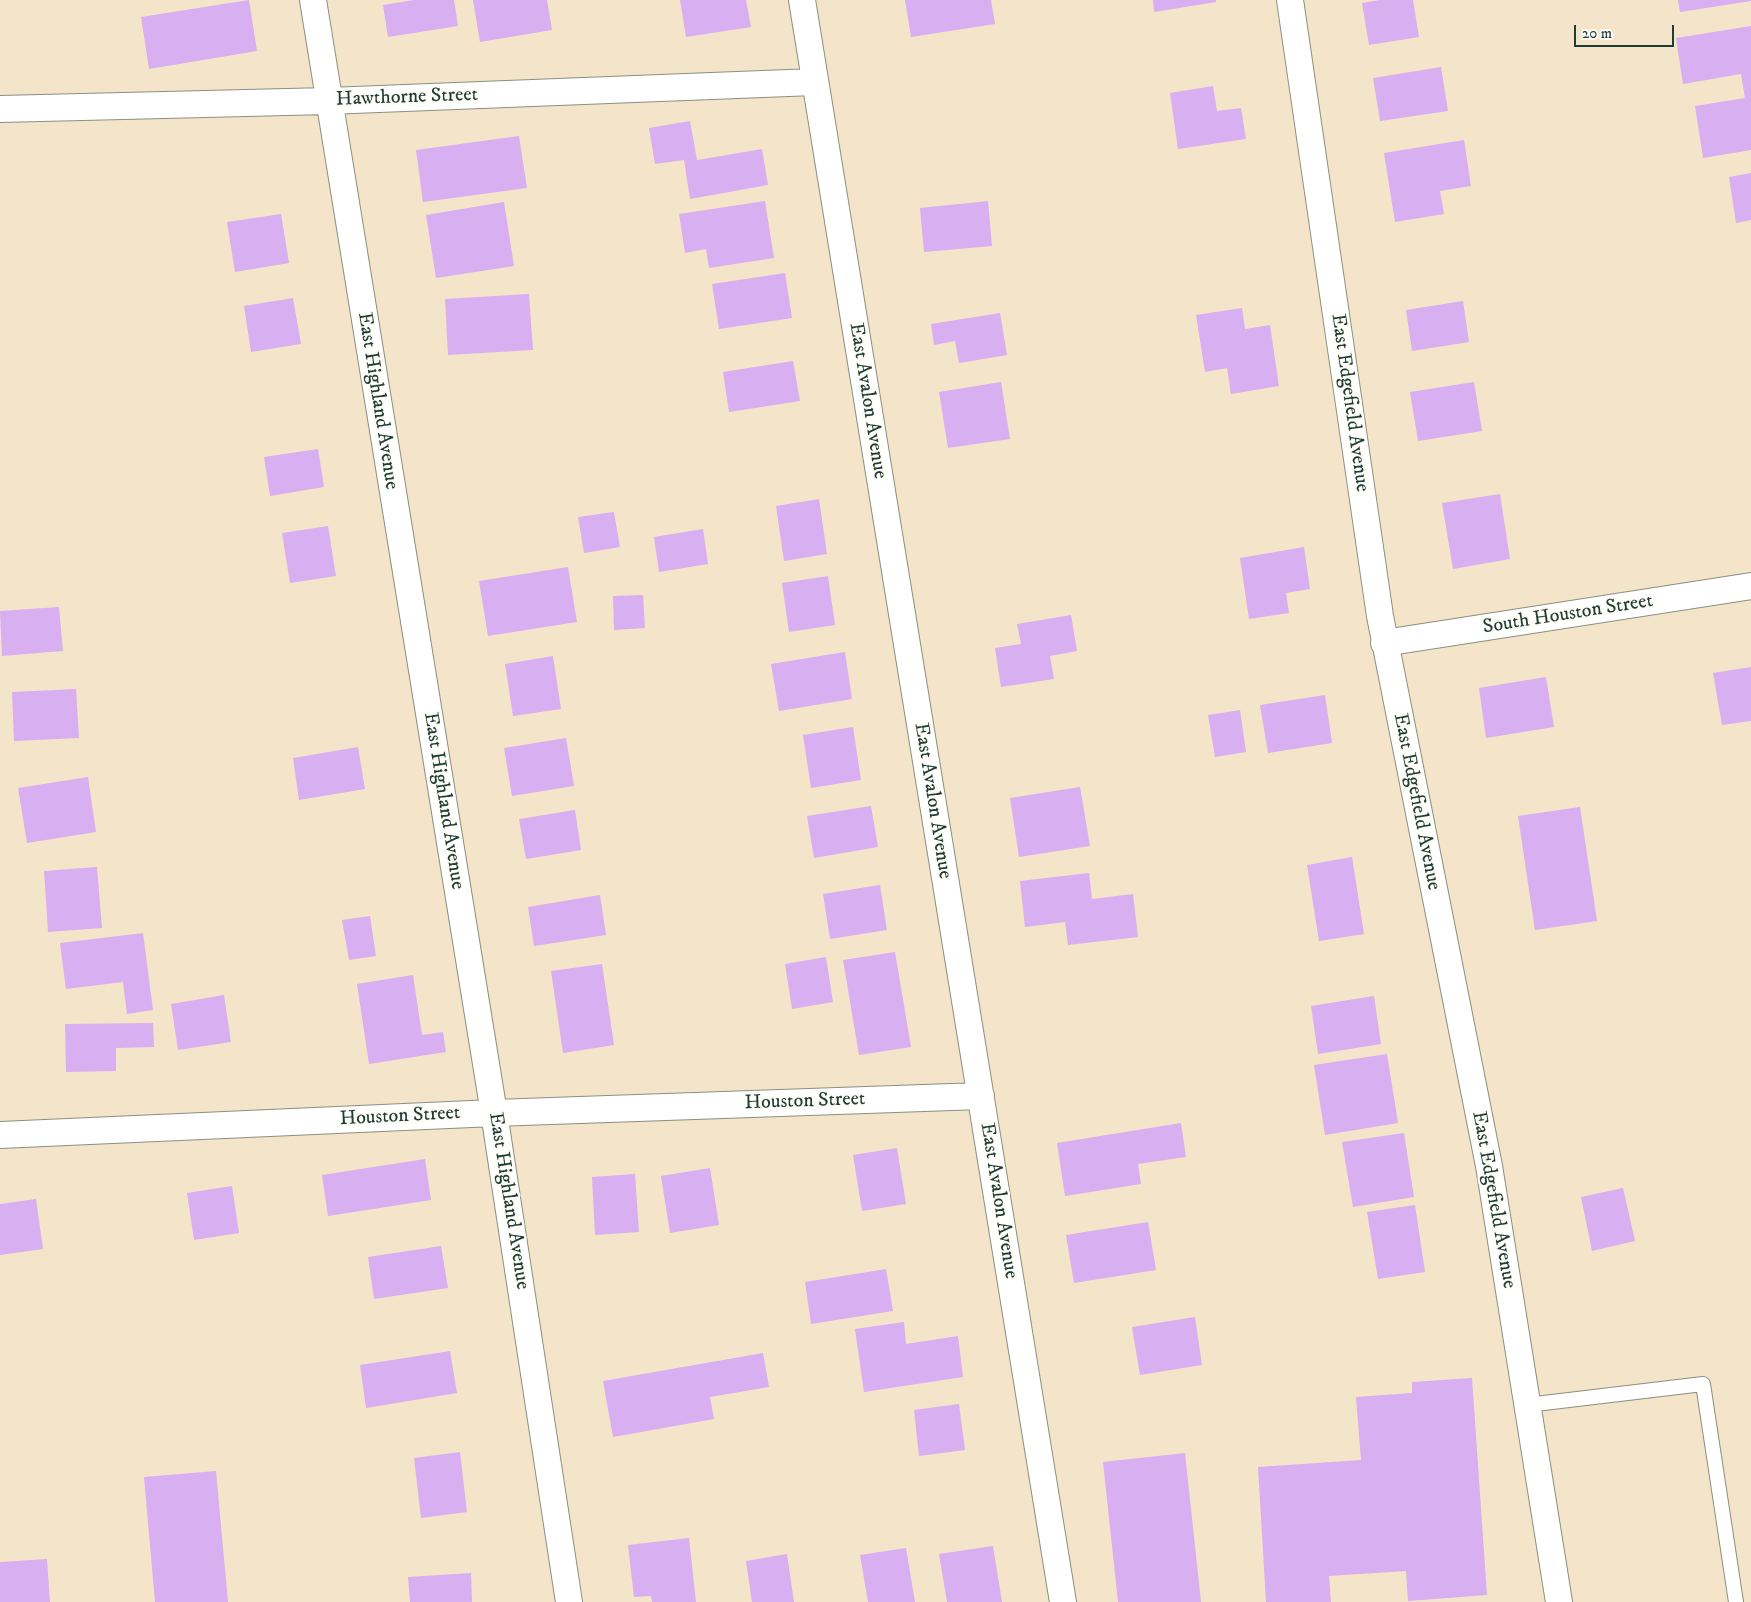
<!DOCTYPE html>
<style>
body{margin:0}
#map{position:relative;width:1751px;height:1602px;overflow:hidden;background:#f4e4ca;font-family:"IM FELL DW Pica",serif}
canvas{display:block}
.scale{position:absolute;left:1574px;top:25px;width:100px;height:22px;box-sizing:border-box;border:2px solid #1f3d34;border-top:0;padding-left:6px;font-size:15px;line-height:18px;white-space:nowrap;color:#1f3d34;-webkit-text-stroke:4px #fdfcf7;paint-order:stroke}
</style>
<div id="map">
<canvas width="1751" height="1602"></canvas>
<div class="scale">20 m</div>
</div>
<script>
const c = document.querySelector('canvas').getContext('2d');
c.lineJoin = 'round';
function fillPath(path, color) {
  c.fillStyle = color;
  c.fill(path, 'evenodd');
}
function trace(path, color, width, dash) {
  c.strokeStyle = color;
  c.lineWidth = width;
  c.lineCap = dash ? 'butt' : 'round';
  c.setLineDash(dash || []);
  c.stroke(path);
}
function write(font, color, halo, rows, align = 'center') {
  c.font = font + ' "IM FELL DW Pica",serif';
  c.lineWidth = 4.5;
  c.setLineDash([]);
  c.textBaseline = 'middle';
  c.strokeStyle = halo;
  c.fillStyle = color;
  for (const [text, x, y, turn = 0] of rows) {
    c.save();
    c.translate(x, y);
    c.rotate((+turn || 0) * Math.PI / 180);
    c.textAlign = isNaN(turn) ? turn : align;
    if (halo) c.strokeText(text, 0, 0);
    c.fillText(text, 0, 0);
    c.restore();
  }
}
fillPath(new Path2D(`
 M249,0L257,51L149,69L141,17Z
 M414,0H454L458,26L388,37L383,5Z
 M473,0H547L552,30L480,42Z
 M680,0H746L751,27L686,37Z
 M905,0H991L995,24L911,37Z
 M1153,0H1216V2L1154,12Z
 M1380,0H1413L1419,37L1369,45L1362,3Z
 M1678,0H1751V1L1680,12Z
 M1751,26V150L1703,158L1695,106L1745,98L1741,74L1683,84L1676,38Z
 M1441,67L1448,111L1380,121L1373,78Z
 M1213,86L1217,111L1241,108L1246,139L1178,149L1170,93Z
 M690,121L697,160L762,149L768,185L690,199L684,160L655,164L649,128Z
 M519,136L527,188L423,202L416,150Z
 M1464,140L1471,186L1440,191L1444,214L1395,222L1384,153Z
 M1751,173V220L1736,223L1729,177Z
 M765,201L774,258L709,268L706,249L685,253L679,214Z
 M988,201L992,246L924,252L920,208Z
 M504,202L514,266L436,278L426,215Z
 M281,214L289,263L235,272L227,222Z
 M785,273L792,318L719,329L712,284Z
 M529,294L533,350L448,355L445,299Z
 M293,298L301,344L251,352L244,306Z
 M1463,301L1469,342L1412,351L1406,310Z
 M1242,308L1245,329L1270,325L1279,386L1231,394L1227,368L1205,372L1196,315Z
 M1000,313L1007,355L959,363L955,341L934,345L931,324Z
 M793,361L800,401L729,412L723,372Z
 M1001,382L1010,439L948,448L939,392Z
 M1474,382L1482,431L1418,441L1410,392Z
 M318,449L324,487L270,496L264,457Z
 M1500,494L1510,559L1453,569L1442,503Z
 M819,499L827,554L784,561L776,506Z
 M614,512L620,547L584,553L578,517Z
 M328,526L336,576L290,583L282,533Z
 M703,529L708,564L659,572L654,537Z
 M1304,547L1310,589L1286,593L1289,613L1249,619L1240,558Z
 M568,567L577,622L488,636L479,581Z
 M828,576L835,625L789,632L782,583Z
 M643,595L645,628L614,630L613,596Z
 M59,607L63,651L2,656L0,611Z
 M1071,615L1077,651L1050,656L1054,679L1001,687L995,648L1021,644L1017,624Z
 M845,652L852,699L779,711L771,664Z
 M553,656L561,709L513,716L505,664Z
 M1751,667V721L1722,725L1713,673Z
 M1546,677L1554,727L1486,738L1479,688Z
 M76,689L79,738L14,741L12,692Z
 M1325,695L1332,743L1268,753L1260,705Z
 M1240,710L1246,752L1215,757L1208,715Z
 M853,727L861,780L811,788L803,735Z
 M566,738L574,786L512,796L504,748Z
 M358,747L365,789L299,800L293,758Z
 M88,777L96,832L27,843L18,788Z
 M1080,787L1090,846L1019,857L1010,798Z
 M871,806L878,847L814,858L807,816Z
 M1580,807L1597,921L1535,930L1518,816Z
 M575,810L581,850L526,859L519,819Z
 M1352,857L1364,934L1319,941L1307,865Z
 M97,867L102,928L48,932L44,871Z
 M1089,873L1092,899L1133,894L1138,937L1068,945L1065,922L1025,927L1020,881Z
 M880,885L887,930L830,939L823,894Z
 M600,895L606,935L534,946L528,907Z
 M370,916L376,956L349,960L342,920Z
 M143,933L153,1010L127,1014L123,982L66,989L60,943Z
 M895,952L911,1047L859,1055L843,960Z
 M826,957L833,1002L792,1009L785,964Z
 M602,964L614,1045L563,1053L551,971Z
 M413,975L422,1035L443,1032L446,1052L369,1064L357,984Z
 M224,995L231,1042L178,1050L171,1004Z
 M1374,996L1381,1044L1318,1054L1311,1006Z
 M153,1023L154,1047L116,1048V1071L66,1072L65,1024Z
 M1387,1054L1398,1123L1325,1135L1314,1065Z
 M1181,1123L1186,1157L1138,1164L1141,1184L1065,1196L1057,1143Z
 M1404,1133L1414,1197L1353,1207L1342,1142Z
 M897,1148L906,1204L862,1211L853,1155Z
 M425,1159L431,1200L328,1216L322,1175Z
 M710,1168L719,1225L670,1233L661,1176Z
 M635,1174L639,1232L595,1235L592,1177Z
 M232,1186L239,1233L194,1240L187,1193Z
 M1623,1188L1635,1241L1592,1251L1581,1197Z
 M36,1199L43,1249L0,1255V1204Z
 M1415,1205L1425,1272L1378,1279L1367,1212Z
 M1148,1222L1156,1270L1074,1283L1066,1235Z
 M441,1246L448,1288L374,1299L368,1257Z
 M886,1269L893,1311L811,1324L805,1282Z
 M1195,1317L1202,1365L1140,1375L1132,1327Z
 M904,1322L906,1344L958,1336L963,1377L864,1392L855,1329Z
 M450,1351L457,1393L366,1408L360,1365Z
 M763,1353L769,1387L710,1397L714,1419L613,1437L603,1381Z
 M1472,1378L1487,1595L1408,1601L1406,1571L1329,1576L1331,1602H1266L1258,1467L1361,1460L1356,1397L1412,1393V1382Z
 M959,1404L965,1450L919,1456L914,1410Z
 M460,1452L467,1512L421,1518L414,1458Z
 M1185,1453L1201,1602H1118L1103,1462Z
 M216,1471L228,1602H155L144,1477Z
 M689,1538L696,1602H652L651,1596L634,1597L628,1545Z
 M993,1546L1002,1602H947L939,1554Z
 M906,1548L915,1602H868L860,1555Z
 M787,1554L794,1602H752L746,1561Z
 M47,1559L50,1602H0V1562Z
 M471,1573L472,1602H410L408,1577Z`), '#d8aff0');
const lane = new Path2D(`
 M1527,1405L1703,1384L1736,1602`);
const street = new Path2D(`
 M313,0L494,1113L569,1602
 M802,0L1063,1602
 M1290,0L1380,616L1489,1166L1559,1602
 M0,109L328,101L814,82
 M1384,643L1751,586
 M0,1135L494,1113L981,1096`);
trace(lane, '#8a907f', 16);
trace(street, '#8a907f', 28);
trace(lane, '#fff', 14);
trace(street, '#fff', 26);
write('20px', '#1f3d34', '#fdfcf7', [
 ["Hawthorne Street",407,98,-2],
 ["East Highland Avenue",377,401,81],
 ["East Avalon Avenue",867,401,81],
 ["East Edgefield Avenue",1349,403,82],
 ["South Houston Street",1568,615,-9],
 ["East Highland Avenue",443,801,81],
 ["East Avalon Avenue",932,801,81],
 ["East Edgefield Avenue",1416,802,79],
 ["Houston Street",805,1102,-2],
 ["Houston Street",400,1117,-3],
 ["East Edgefield Avenue",1493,1200,80],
 ["East Highland Avenue",508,1201,81],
 ["East Avalon Avenue",998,1201,81]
]);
</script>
